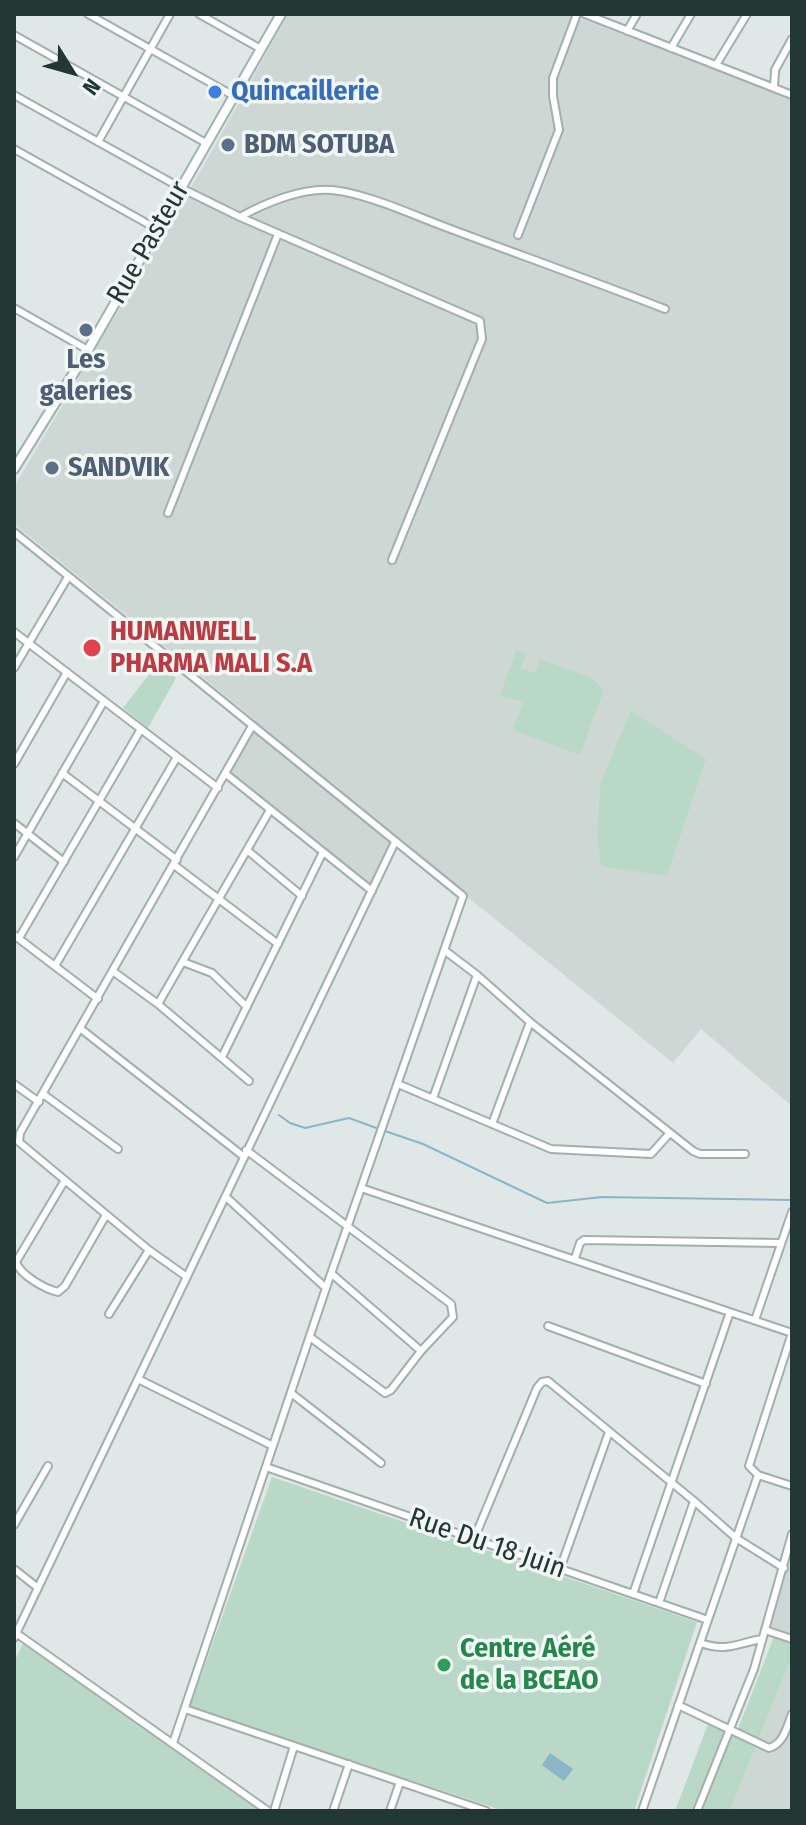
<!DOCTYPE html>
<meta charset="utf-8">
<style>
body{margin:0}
#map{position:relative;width:806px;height:1825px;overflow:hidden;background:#dfe8e6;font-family:"Fira Sans Condensed",sans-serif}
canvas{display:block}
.frame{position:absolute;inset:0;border:16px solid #223734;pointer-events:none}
.north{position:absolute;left:32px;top:32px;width:80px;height:80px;-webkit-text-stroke:6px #eff6f3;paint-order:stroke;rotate:127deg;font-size:22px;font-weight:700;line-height:32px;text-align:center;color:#223734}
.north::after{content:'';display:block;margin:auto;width:28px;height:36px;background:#223734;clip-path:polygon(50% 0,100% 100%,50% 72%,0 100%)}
</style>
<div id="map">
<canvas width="806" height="1825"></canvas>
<div class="frame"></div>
<div class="north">N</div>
</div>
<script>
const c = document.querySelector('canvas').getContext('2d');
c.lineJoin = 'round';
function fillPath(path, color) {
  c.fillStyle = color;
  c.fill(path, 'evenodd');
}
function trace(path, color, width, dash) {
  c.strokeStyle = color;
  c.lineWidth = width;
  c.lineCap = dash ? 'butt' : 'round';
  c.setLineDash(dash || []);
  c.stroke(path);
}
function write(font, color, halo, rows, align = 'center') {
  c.font = font + ' "Fira Sans Condensed",sans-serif';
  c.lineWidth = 7;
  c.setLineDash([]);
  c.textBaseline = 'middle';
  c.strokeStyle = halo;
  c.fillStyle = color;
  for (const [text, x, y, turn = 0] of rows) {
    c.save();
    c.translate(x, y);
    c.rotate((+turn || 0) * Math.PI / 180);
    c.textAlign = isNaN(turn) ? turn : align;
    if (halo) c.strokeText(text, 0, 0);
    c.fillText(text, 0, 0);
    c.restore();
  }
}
fillPath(new Path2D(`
 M288,14H569L792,99V1106L701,1029L673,1063L397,840L374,892L224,772L254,719L14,524V487L204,165Z
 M792,1551V1634L770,1626Z
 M792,1656V1811H730Z`), '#cdd8d5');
fillPath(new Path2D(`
 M516,650L526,654L521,668L535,673L540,659L592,678L604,690L580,755L513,730L523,702L500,696Z
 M157,664L176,678L148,728L123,708Z
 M631,711L706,759L667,876L601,866L597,833L601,781Z
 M272,1477L697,1622L634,1811H504L190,1707Z
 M777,1629L792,1634V1656L730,1811H675L708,1724L736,1734Z
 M24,1642L260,1811H14V1662Z`), '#b9d8c7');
fillPath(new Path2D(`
 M550,1753L573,1769L564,1781L542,1765Z`), '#8bb5c9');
trace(new Path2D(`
 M279,1115L290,1123L305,1128L349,1118L379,1129
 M385,1131L423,1144L547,1203L602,1197L792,1200`), '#8bb5c9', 2);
const street = new Path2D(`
 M88,14L234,96
 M199,14L261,49
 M585,14L792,95
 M627,31L637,14
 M14,35L206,143
 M671,48L691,14
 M716,65L747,14
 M774,88L775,70L792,39
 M14,95L181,188L240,217L480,321L482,339L392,560
 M98,142L170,14
 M14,149L157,229
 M240,217C265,203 303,187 332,190C366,193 415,216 448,228C520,255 593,281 665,309
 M518,235L559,130L553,96V78L577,14
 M14,308L88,350
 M168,513L278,234
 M14,532L463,896L326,1288L173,1743
 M14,632L218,788
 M14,668L68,577
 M14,764L67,672
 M62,773L177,860
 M226,774L372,891
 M14,823L64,862
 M247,850L302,896
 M14,857L104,701
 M174,865L278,944
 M14,935L98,999
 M19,938L141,729
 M183,962L212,973L247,1007
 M55,966L177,757
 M114,972L158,1004L249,1081
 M477,975L530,1022L492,1124
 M158,1004L270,810
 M530,1022L693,1151L700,1154H745
 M81,1029L243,1156
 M222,1057L323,852
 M14,1084L39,1102
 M398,1084L551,1149L651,1154L669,1134
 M43,1094L118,1149
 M433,1098L477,975L444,950
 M246,1150L451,1304L453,1317L421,1351L391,1390L385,1393L310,1337
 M65,1180L16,1262C20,1275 45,1289 58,1292L65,1286L106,1215
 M361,1188L792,1333L749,1466L758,1475L792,1486
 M226,1197L326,1288
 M575,1258L580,1243L584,1240L781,1243
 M332,1274L421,1351
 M187,1277L149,1250L19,1142L20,1133L252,726
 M109,1314L149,1250
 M755,1320L792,1212
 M548,1326L706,1384
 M138,1379L273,1446
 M291,1393L381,1463
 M266,1467L708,1620
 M14,1525L48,1466
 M474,1539L537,1388L542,1382L548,1381L694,1501L736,1538L784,1568
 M14,1569L38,1588
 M560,1569L609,1432
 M633,1594L730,1312
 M659,1603L694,1501
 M765,1630L792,1639
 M16,1633L268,1811
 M14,1638L395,842
 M700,1643C728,1652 734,1644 762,1639
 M678,1705L769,1748C784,1744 787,1726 792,1714
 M185,1709L486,1811
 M274,1811L294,1746
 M333,1811L349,1764
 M390,1811L400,1782
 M642,1811L758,1475
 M697,1811L754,1669L792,1534`);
const secondary = new Path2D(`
 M14,469L88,350L281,14`);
trace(street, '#a3afad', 10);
trace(secondary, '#9fb3af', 12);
trace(street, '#fff', 6);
trace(secondary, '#fff', 8);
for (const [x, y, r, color] of [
 [215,92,8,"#3f7fe0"],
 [228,145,8,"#5c6f8a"],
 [86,330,8,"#5c6f8a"],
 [52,468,8,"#5c6f8a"],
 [92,648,10,"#e0444e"],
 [444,1665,8,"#2e9e5b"]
]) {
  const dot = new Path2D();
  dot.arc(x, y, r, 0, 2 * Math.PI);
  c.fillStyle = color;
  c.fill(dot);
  trace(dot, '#eff6f3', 3);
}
write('bold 28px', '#366cbe', '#eff6f3', [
 ["Quincaillerie",231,92]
], 'left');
write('bold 28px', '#4e5e75', '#eff6f3', [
 ["BDM SOTUBA",244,145],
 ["Les",86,360,"center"],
 ["galeries",86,392,"center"],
 ["SANDVIK",68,468]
], 'left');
write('28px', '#223734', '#eff6f3', [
 ["Rue Pasteur",149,243,-60],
 ["Rue Du 18 Juin",487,1544,19]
]);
write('bold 28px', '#be3a42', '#eff6f3', [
 ["HUMANWELL",110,632],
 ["PHARMA MALI S.A",110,664]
], 'left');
write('bold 28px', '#27864d', '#eff6f3', [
 ["Centre Aéré",460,1649],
 ["de la BCEAO",460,1681]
], 'left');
</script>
